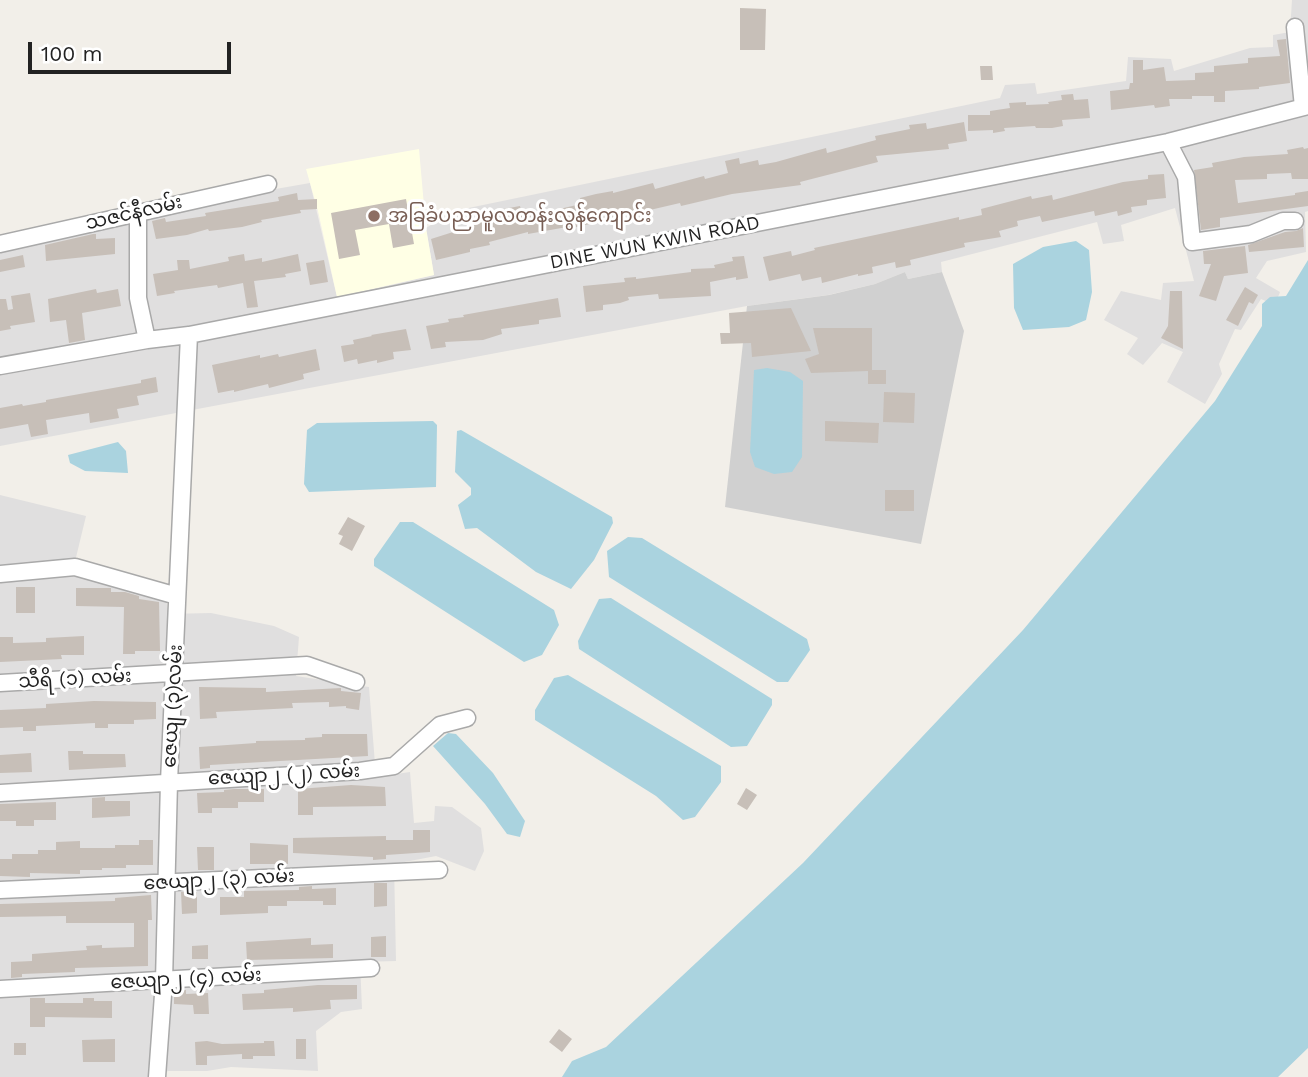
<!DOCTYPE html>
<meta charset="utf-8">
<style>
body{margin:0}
#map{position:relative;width:1308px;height:1077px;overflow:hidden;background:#f2efe9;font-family:"Work Sans",sans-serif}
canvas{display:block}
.scale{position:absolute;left:28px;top:42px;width:203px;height:32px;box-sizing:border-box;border:4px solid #222;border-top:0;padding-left:9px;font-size:21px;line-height:24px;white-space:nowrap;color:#222;-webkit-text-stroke:5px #fff;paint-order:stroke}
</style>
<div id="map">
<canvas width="1308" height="1077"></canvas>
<div class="scale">100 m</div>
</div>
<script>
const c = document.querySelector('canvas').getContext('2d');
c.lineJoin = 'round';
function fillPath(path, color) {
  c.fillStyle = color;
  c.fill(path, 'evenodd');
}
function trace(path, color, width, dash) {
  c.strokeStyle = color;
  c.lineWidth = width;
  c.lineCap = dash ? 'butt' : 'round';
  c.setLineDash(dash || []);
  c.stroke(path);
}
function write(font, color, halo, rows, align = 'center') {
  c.font = font + ' "Work Sans","Noto Sans Myanmar",sans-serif';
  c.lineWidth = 6;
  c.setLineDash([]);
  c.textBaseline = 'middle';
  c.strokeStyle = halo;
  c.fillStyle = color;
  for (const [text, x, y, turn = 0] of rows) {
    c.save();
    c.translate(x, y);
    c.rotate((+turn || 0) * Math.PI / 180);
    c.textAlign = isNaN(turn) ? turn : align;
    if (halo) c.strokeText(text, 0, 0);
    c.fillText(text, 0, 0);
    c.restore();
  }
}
fillPath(new Path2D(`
 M1292,0H1308V211L1305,212L1306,252L1267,261L1256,278L1280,292L1275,305L1261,299L1241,330L1235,329L1219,364L1222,374L1205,404L1167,382L1183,352L1162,343L1143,365L1127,354L1138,338L1104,320L1121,291L1161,300L1163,283L1194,281L1175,208L1121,225L1124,241L1103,244L1097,222L941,262L942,272L908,279L905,272L875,284L828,295L747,306L0,446V253L25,247V242L224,198L310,183L337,297L434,275L426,228L454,211L1000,98L1005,85L1035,83L1037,94L1126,81L1128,57L1171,59L1174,71L1250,48L1273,47V35L1290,32Z
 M0,495L86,516L72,574L166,597L168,614L211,613L274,626L299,637L296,676L369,687L376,777L410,772L414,823L434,821L435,806L452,807L481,828L484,851L475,871L436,856L394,864L396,961L360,962L362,1009L341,1012L316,1031L318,1071L231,1067L207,1071H168L155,1077H0Z`), '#e0dfdf');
fillPath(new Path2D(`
 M419,149L426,228L434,275L337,297L318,211L306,169Z`), '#ffffe5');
fillPath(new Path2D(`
 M905,272L908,279L942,272L964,331L921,544L725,507L747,306L829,295L875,284Z`), '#d0d0d0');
fillPath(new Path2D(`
 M1076,241L1089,250L1092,292L1086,320L1069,327L1023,330L1014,308L1013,264L1043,247Z
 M1308,260V1048L1278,1077H562L572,1061L606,1047L803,863L1023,630L1215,401L1262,326V304L1270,297L1286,296Z
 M767,368L790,372L803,381L802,457L792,472L774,474L755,467L750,452L754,370Z
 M433,421L437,425L436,487L309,492L304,484L307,430L317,423Z
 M461,430L612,517L613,523L594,560L571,589L536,572L477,528L465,529L458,505L471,495V488L455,472L457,431Z
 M118,442L126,451L128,473L85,471L70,463L68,455Z
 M400,522H413L554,610L559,625L542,655L524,662L374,566V559Z
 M628,537L642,538L807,639L810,650L788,682H777L609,577L607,551Z
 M611,598L772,699V705L747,746L731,747L579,649L578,641L599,599Z
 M568,675L721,766V782L695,817L683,820L656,796L535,720V710L554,678Z
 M448,733L456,734L493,773L525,821L520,837L507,834L485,804L433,746Z`), '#aad3df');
fillPath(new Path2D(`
 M740,8L766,9L765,50H740Z
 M1286,39L1290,83L1259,87V89L1225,91V102H1214V96H1192V99H1169L1170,106L1155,108L1154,105L1111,110L1110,91L1129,89L1130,83H1133V60H1143V70L1164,67L1166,81L1195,80V73L1214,72V66L1248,63V58L1280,56L1277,40Z
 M980,66H992L993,80H981Z
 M1073,94L1074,100L1088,99L1090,118L1062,120L1063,126L1052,128H1036L1035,126L1004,128L1005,131L993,133V130L968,131V115H990V111L1010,108L1009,103L1026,102V105L1049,104L1048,102L1062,100L1061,95Z
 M964,122L967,141L948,144L949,149L876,156L878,162L800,182L801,185L732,194L681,206L680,203L568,229L567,227L528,234V232L489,242L490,245L470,249V252L436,260L431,239L469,227L467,220L488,215L487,212L520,206L522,214L541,210L542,213L581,204L580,198L596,194L613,191V193L653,183L655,189L704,176L705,179L728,173L725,161L739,158L740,164L758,160L759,165L776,162L826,148L827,153L876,140L875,136L910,129L909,125L926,123L927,129Z
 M1303,147L1304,149L1308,148V179H1292L1291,173L1267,174V179L1235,180L1238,203L1295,195V193L1308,191V206L1220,218V227L1201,230L1194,170L1213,167L1212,163L1244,157L1288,154L1287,150Z
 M1164,174L1166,198L1147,200V205L1131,207L1132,212L1118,216L1117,211L1095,216L1094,211L1042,222L1040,216L1017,221L1018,226L999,231L1001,237L964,243L965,247L910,260L911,265L896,268L895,262L872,267L873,273L858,276V274L822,283L821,277L802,281L800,274L769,281L763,257L791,251L792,256L815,250L814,248L941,221L959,217V220L982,215L981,209L1031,196L1032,199L1052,195L1053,200L1123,182L1148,179V175Z
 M297,193L298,200L317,199V209L300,210L301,213L261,220L262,222L242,227L209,231L208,229L187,235L156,239L152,221L165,218L166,222L206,216L205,213L279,201L278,197Z
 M406,199L414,244L393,248L389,224L355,230L360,255L339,259L331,213Z
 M1303,228L1304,247L1249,252L1248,245L1285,232L1296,231Z
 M93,234H96V239L115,238V254L46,261L45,245Z
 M1245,246L1248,273L1224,276L1216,301L1199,296L1211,264H1204L1203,251Z
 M244,254L245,261L262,258V262L298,254L301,271L285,274L286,277L254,281L258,307L247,308L243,283L218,288L217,285L174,291L175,293L157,296L153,274L178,270L177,260H189L190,269L229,261L228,257Z
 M23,255L25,267L0,272V260Z
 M744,256L748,278L736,280V277L710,282L711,296L659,299L658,294L628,297L629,300L620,303L603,305V310L586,312L583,286L625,282L624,278L636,277V279L691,272V269L715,268L714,265L733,261L732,257Z
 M324,260L328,282L310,285L306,263Z
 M1245,287L1258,295L1253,304L1249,302L1238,326L1226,320Z
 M96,289L97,293L118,289L121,306L82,313L85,340L69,343L66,320L50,322L48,299Z
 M1170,291H1182L1183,349L1161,338L1168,326Z
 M30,293L35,322L10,326L11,329L0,331V299H6L8,310L13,309L11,296Z
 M558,298L561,317L539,320V324L501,329L502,334L483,340L445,342L446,347L431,349L426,326L449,322L448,319L464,317L463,315Z
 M791,308L811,351L752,357L751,343L721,344L720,333H730L729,313Z
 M813,328H872V370H886V384H868V371L811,373L805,359L819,354Z
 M406,329L411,350L393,352L394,359L377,363V360L358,364L357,359L344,362L341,346L354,344L353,340L372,336L371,335Z
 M316,349L320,370L303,374L304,379L269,388L268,384L234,392V390L218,393L212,365L260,355V358L278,354L279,357Z
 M156,377L158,392L137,396L139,405L117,409L119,418L90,423L89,413L46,420L48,434L31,437L28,424L0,429V408L22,404L23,406L46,402V400L141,383V380Z
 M884,392L915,393L914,423L883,422Z
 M825,421L879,423L878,443L825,441Z
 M885,490H914V511H885Z
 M348,517L365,526L352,551L339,544L343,536L338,534Z
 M16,587H35V613H16Z
 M76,588H111V592H125L139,596V599L159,602L160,651H135V654H123L124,607L76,606Z
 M84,636V655H61L62,659L0,662V637H13V643L46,642V638Z
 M199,687L266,688V692L341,688V691L361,693L359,710L346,708V706L329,707V702L292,703L293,708L216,712L217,718L200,719Z
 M94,701L156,702V719L134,720V724H108V728H95V723L36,726V731H23V727L0,728V710L46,708V704Z
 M322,734H367L368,756L210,765V768L200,769L199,747L256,743V741L305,740V738L322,737Z
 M68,751H83V754H125L126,767L69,770Z
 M31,753L32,772L0,773V755Z
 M351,785L385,787L386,806L313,807V815H298V789Z
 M746,788L757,795L747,810L737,804Z
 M234,789H264V802H238V808H212V813H198L197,793L224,792V790Z
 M105,797V801H130V816L92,818V798Z
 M56,802V820H34V826H16V821H0V804Z
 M413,830H430V852L386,855V859L373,860V857L293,853V838L386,836V840H413Z
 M139,840H153V865H126V868H102V870H80V874L30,873V877L0,876V859H12V854H38V850H56V842L80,841V848H115V845H139Z
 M250,843L288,845V864H250Z
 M197,847H214V870H198Z
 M374,883H387V906L374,907Z
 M312,886V889L336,888V905H323V901H287V906H268V913L220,915V897H244V891L299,890V887Z
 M181,892H197V913L182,914Z
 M151,895L152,920H148V966L75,968V972L22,974V977L11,978V962L32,961V954L87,950L86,946L102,945V948L134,947V923H66V916L0,917V904L115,901V898Z
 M386,936V957H371V937Z
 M311,938V945L333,944V958L247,960L246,942Z
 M208,945V959H192V946Z
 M318,985H357V999L330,1000L331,1009L293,1012V1008L243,1010L242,994L264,993V990Z
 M174,990H186V994L208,993L209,1014H194L193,1005L174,1004Z
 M30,998H45V1003H83V998H94V1001H112V1018L45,1017V1027H30Z
 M559,1029L572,1039L562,1052L549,1042Z
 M115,1039V1062H83L82,1040Z
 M296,1039H306V1059H296Z
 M207,1041L222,1044L264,1043V1041H274L275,1056H253V1059H242V1054L207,1056V1065H196L195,1042Z
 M14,1043H26V1055H14Z`), '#c7bfb8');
const minor = new Path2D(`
 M1295,27L1303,107
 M1168,142L1186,177L1192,242L1251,234L1283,221H1295
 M138,212V298L147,340
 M0,244L268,184
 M0,366L147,340L189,335L1168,142L1308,106
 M0,574L75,567L177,596
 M0,683L307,665L356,682
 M0,793L360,771L394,766L440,725L467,718
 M0,890L439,870
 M0,989L371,968
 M157,1077L164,981L169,782L189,335`);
trace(minor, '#a9a9a9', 19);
trace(minor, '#fff', 16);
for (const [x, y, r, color] of [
 [374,216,7,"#8d6e63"]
]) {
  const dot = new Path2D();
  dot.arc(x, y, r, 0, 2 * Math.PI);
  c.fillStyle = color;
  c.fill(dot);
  trace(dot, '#fff', 2.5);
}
write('19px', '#222', '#fff', [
 ["သဇင်နီလမ်း",134,213,-13],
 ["DINE WUN KWIN ROAD",655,243,-11],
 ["သီရိ (၁) လမ်း",75,679,-3],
 ["ဇေယျ (၃)လမ်း",173,706,-87],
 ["ဇေယျာ၂ (၂) လမ်း",284,775,-3],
 ["ဇေယျာ၂ (၃) လမ်း",219,880,-3],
 ["ဇေယျာ၂ (၄) လမ်း",186,979,-3]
]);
write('19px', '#785e54', '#fff', [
 ["အခြခံပညာမူလတန်းလွန်ကျောင်း",388,216]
], 'left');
</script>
